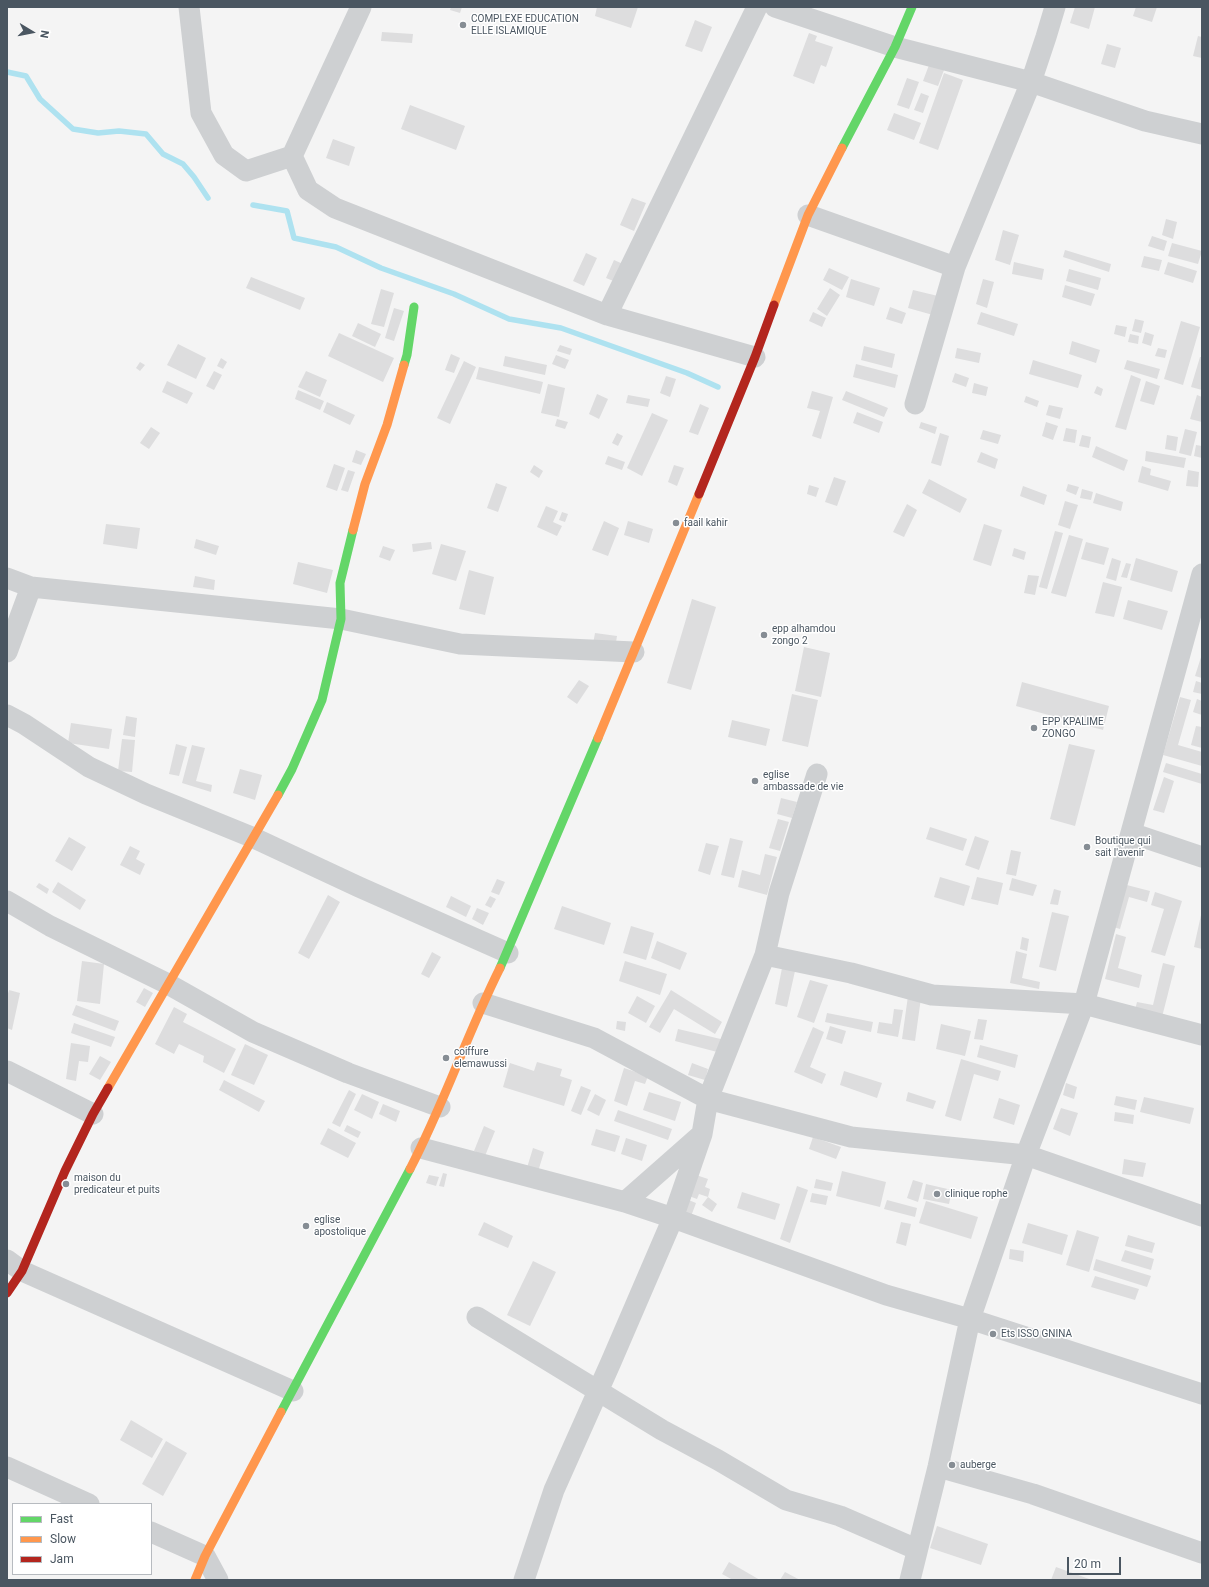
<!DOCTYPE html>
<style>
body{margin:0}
#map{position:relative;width:1209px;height:1587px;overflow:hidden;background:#f4f4f4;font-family:Roboto,sans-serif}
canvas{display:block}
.frame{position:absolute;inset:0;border:8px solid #4a5661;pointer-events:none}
.legend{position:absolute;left:12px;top:1503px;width:140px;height:72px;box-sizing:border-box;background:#fff;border:1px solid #b7bbc0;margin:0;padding:5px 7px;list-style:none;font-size:12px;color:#4a5661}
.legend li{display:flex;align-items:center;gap:8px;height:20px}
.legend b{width:20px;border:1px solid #b7bbc0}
.north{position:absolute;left:12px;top:12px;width:40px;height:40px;-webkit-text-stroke:3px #fff;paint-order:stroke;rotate:100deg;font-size:11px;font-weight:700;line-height:16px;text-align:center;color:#4a5661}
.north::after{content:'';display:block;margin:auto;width:14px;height:18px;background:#4a5661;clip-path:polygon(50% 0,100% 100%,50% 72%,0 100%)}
.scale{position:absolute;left:1067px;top:1557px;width:54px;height:18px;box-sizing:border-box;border:2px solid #4a5661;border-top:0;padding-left:5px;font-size:12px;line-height:14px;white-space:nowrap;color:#4a5661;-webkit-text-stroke:3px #fff;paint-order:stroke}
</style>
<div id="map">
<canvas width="1209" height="1587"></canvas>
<div class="frame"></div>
<ul class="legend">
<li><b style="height:5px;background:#63d668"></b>Fast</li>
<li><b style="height:5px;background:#ff974d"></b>Slow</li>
<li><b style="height:5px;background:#b3261e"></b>Jam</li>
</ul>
<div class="north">N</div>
<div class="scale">20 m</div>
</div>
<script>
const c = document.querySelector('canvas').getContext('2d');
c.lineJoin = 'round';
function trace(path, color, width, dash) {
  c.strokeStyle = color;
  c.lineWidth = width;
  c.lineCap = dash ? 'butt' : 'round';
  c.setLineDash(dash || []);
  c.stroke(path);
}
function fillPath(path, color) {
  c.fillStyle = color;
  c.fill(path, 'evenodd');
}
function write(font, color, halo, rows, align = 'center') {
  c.font = font + ' Roboto,sans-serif';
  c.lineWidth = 3;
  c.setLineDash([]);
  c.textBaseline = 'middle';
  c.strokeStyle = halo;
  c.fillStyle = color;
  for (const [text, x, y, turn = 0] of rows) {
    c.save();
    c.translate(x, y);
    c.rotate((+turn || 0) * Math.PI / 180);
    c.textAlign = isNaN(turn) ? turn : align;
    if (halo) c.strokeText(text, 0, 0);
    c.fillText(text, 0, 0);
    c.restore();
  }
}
trace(new Path2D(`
 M7,72L26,76L40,99L73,129L98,133L119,131L146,134L163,154L183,164L194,177L208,198
 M253,205L287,211L294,238L336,247L381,268L454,294L509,319L561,328L687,373L718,387`), '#aee2f0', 5.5);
fillPath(new Path2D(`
 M451,7H462L460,13L450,10Z
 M597,7H638L631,28L595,16Z
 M1075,7H1095L1089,29L1070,23Z
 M1136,7H1157L1152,22L1133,16Z
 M695,20L712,27L702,52L685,46Z
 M382,32L413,34L412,43L381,41Z
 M809,33L817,36L815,41L833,47L826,67L821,65L814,84L793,76Z
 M1198,36L1202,37V58L1193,56Z
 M1107,44L1121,48L1115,68L1101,64Z
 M929,65L944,70L938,86L923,81Z
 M944,73L963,80L938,150L919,143Z
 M907,78L919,82L909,109L897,105Z
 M921,93L929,96L923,113L914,110Z
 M410,105L465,126L456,150L401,129Z
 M894,113L921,123L914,140L887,130Z
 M333,139L355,147L349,166L326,158Z
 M632,198L646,203L634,231L620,225Z
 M1166,219L1177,222L1173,239L1162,235Z
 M1003,230L1019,235L1010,265L995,260Z
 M1152,236L1167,241L1164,251L1148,246Z
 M1172,243L1202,251L1198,264L1168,256Z
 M1065,250L1111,264L1109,272L1063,257Z
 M586,253L597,258L584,286L573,281Z
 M1144,256L1162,260L1159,271L1141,267Z
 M614,260L623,264L616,282L606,278Z
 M1014,262L1044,269L1042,280L1012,274Z
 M1168,262L1197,271L1193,283L1164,274Z
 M829,268L849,277L842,290L823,280Z
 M1069,269L1101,278L1098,290L1066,281Z
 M251,277L305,298L300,310L246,288Z
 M851,279L880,288L874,306L846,297Z
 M983,279L994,282L987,308L976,304Z
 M1065,285L1095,294L1091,306L1062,297Z
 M830,288L840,295L827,316L817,309Z
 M381,289L394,293L384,327L371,324Z
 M913,290L938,296L933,315L908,308Z
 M890,307L906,313L902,324L886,319Z
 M394,308L404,311L394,341L385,338Z
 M813,312L826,318L822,327L809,321Z
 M981,312L1018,324L1014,336L977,324Z
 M1135,319L1144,321L1141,333L1132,331Z
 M1181,321L1200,327L1183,385L1164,379Z
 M358,323L381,334L375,347L352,336Z
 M1116,325L1127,327L1125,337L1114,334Z
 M1145,332L1154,335L1151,346L1142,343Z
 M339,333L394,358L383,382L328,356Z
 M1130,334L1139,336L1138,344L1128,342Z
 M1072,341L1100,350L1096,363L1069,354Z
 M178,344L206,358L196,379L167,365Z
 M560,345L572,349L570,355L557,351Z
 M864,346L895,354L892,368L861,360Z
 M957,348L981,353L979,363L955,358Z
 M1158,348L1167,350L1165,358L1155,356Z
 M451,354L460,358L454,373L445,370Z
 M556,355L569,360L565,369L552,364Z
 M505,356L547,365L545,375L503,366Z
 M1200,357H1202V390L1191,387Z
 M221,358L227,362L223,369L217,366Z
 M1033,360L1082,375L1078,388L1029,374Z
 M1127,360L1160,369L1157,379L1124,369Z
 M464,361L476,367L450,424L437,418Z
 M140,362L145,365L140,371L136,368Z
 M856,364L898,375L895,388L853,377Z
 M479,367L543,382L540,394L476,379Z
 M214,371L222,375L214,390L206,386Z
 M306,371L327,380L320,397L298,387Z
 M955,373L969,378L966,387L952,382Z
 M1131,375L1141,379L1126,430L1115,427Z
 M666,376L676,379L670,397L660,393Z
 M167,381L193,393L187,404L162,392Z
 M1146,381L1160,386L1154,405L1140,401Z
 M974,383L988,387L986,396L972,393Z
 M548,384L565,388L559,417L541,413Z
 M1097,386L1103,389L1101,396L1094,393Z
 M298,390L324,401L320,410L295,399Z
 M812,391L833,397L821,439L812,436L820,411L807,408Z
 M846,391L888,408L884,417L842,400Z
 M597,394L608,399L599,419L589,414Z
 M628,395L650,399L648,407L626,403Z
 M1197,395L1202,397V422L1190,419Z
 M1026,396L1039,401L1037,407L1024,402Z
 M327,402L355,415L350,425L323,412Z
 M700,404L709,408L698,435L689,432Z
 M1049,405L1063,408L1060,419L1046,415Z
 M857,412L883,422L879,433L853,423Z
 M652,413L668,420L642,476L627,468Z
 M557,419L568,422L565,429L555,426Z
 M921,422L937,427L935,434L919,428Z
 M1046,422L1058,426L1053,440L1042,436Z
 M151,427L160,433L149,449L140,443Z
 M1066,428L1077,430L1075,443L1063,441Z
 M1185,429L1197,432L1191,456L1179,453Z
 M983,430L1001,435L998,444L980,439Z
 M617,433L623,436L618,446L612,443Z
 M940,433L949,436L941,466L931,463Z
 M1082,435L1091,437L1089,448L1079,446Z
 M1167,435L1178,437L1176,451L1165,449Z
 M1196,445L1202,446V458L1194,456Z
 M1096,446L1128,460L1124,471L1092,457Z
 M356,450L366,454L361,465L352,462Z
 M1146,451L1186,458L1184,468L1145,461Z
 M981,452L998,459L995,469L977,462Z
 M608,456L625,462L622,470L605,464Z
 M334,464L345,468L337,491L326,487Z
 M534,465L543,471L539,478L530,472Z
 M674,465L684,468L677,486L668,482Z
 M1142,466L1151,469L1150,475L1171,481L1168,491L1138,482Z
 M348,470L355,472L348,492L341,490Z
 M1188,470L1199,472L1198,487L1186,486Z
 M834,477L846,481L837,506L825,502Z
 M929,479L967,499L960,513L922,493Z
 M496,483L507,487L498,512L487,508Z
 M1068,484L1079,487L1076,495L1066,491Z
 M809,485L819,488L816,497L807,494Z
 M1023,486L1047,495L1044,505L1020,496Z
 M1082,489L1093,492L1091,500L1080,498Z
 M1096,493L1123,502L1121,511L1093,503Z
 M1065,501L1078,505L1070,529L1058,525Z
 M907,504L917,510L904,537L893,532Z
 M546,506L558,511L553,522L562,526L557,536L537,527Z
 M562,512L568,514L565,522L559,520Z
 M604,521L619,528L608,556L592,550Z
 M628,521L653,529L649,543L624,535Z
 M106,524L140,528L137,549L103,544Z
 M984,524L1002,530L991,566L973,560Z
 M1055,531L1063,533L1047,589L1039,587Z
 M1069,535L1083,539L1066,597L1051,593Z
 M196,539L219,546L216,555L194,548Z
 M431,542L432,549L413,552L412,544Z
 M1086,542L1109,548L1104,565L1081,559Z
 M441,544L466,551L456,581L432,574Z
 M383,546L395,550L390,561L379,557Z
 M1014,548L1026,552L1024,560L1012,556Z
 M1112,558L1121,561L1116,581L1106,578Z
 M1136,558L1178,571L1172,592L1130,580Z
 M298,562L333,570L327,593L293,584Z
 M1126,563L1131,564L1127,578L1121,577Z
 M469,570L494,577L485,615L459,609Z
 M1028,575L1039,576L1035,595L1024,593Z
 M195,576L215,580L214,590L193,587Z
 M1103,582L1122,587L1114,617L1095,613Z
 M692,599L716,607L691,690L667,683Z
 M1128,600L1168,611L1162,630L1123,619Z
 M595,633L617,636L615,648L593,644Z
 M804,647L830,653L821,697L795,691Z
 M1202,654V678L1195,676Z
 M579,680L589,686L577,704L567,697Z
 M1196,681L1202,683V694L1193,692Z
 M1022,682L1109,706L1103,730L1016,706Z
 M792,694L818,700L808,747L782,741Z
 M1180,697L1191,700L1178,745L1202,752V766L1163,755Z
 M1197,699L1202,701V715L1193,712Z
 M126,716L137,718L135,737L123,735Z
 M732,720L770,729L766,746L728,737Z
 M71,723L112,729L109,749L68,743Z
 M1196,726L1202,727V748L1191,745Z
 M122,739L135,740L132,772L118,771Z
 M176,744L187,747L179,776L169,774Z
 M1069,744L1095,750L1075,826L1050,819Z
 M192,745L205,748L196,781L212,785L211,792L182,783Z
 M1166,763L1202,774V784L1163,772Z
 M240,769L262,775L255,800L233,793Z
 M1164,777L1174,781L1164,813L1153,810Z
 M781,798L797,802L792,818L777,814Z
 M778,819L789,822L780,851L769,848Z
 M930,827L967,839L963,851L926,839Z
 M975,836L989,841L979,870L965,865Z
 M69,837L86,847L72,871L55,861Z
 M730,838L743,841L734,878L721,875Z
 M706,843L719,846L710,875L698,871Z
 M130,846L140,851L136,859L145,864L140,875L120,865Z
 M1011,850L1021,852L1016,876L1006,874Z
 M765,854L777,857L767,895L738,887L742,870L760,875Z
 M940,877L970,886L964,906L934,897Z
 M977,877L1003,883L998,905L971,899Z
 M1012,878L1037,885L1033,896L1009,890Z
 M497,879L505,882L499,895L491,892Z
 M58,882L86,900L80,910L52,892Z
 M39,883L49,889L47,894L36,887Z
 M1119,883L1150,891L1147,902L1129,897L1120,929L1107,925Z
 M1054,889L1061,891L1058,905L1050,904Z
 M1155,892L1182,901L1165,956L1151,952L1164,909L1151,905Z
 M328,895L340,902L309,959L298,953Z
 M451,896L471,906L466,917L446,907Z
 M490,896L496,899L491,908L485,905Z
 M562,906L611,923L604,945L554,929Z
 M477,908L489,913L483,925L472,919Z
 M1052,912L1069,916L1056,971L1039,967Z
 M1201,915H1202V949L1194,947Z
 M631,926L654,933L646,960L623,953Z
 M1116,934L1126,937L1118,968L1142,975L1139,988L1105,979Z
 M1022,937L1029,939L1027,951L1020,949Z
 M657,941L687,953L680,970L651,958Z
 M1016,951L1027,954L1022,978L1040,982L1039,989L1010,983Z
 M432,952L441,957L429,978L421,974Z
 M82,961L104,964L100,1004L77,1001Z
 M625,961L667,974L660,995L619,981Z
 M1163,963L1175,966L1161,1021L1134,1014L1137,1002L1153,1005Z
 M782,968L795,971L787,1007L775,1004Z
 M810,980L828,985L814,1023L797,1017Z
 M144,988L153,993L145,1007L136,1002Z
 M9,990L20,993L12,1030L7,1028V997Z
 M671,990L722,1022L715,1034L674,1009L660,1033L649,1027Z
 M637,996L655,1006L646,1023L628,1013Z
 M908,996L921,998L915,1041L902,1039Z
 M76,1005L119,1021L115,1031L72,1015Z
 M174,1007L187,1014L183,1022L236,1049L224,1073L203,1062L204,1056L179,1044L174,1054L155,1044Z
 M894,1009L903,1010L898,1037L877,1033L879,1022L892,1024Z
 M827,1013L873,1022L871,1032L825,1022Z
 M978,1019L987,1020L983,1040L974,1039Z
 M617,1021L626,1022L625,1031L616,1029Z
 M74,1023L115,1037L111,1047L71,1033Z
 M941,1024L971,1031L965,1056L936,1049Z
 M830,1026L846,1031L842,1044L826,1039Z
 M813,1027L824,1032L810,1067L826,1074L822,1084L794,1072Z
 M678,1029L725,1040L721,1053L675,1041Z
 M71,1043L90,1046L88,1062L79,1061L76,1081L66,1079Z
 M245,1044L268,1055L254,1085L231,1075Z
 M980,1045L1018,1055L1015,1068L977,1057Z
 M100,1056L111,1062L100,1080L89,1074Z
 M961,1059L1001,1071L998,1081L974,1074L961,1121L945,1116Z
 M537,1062L562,1069L560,1076L572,1080L564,1106L503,1087L510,1063L534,1071Z
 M692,1063L708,1069L705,1080L688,1075Z
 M624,1068L648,1076L645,1084L635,1081L627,1106L614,1101Z
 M844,1071L882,1083L877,1098L840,1085Z
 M224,1080L265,1101L259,1112L219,1090Z
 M1066,1083L1077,1087L1074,1099L1063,1095Z
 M581,1086L591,1090L581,1115L571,1111Z
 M349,1090L356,1094L340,1127L332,1123Z
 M649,1092L681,1102L675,1121L643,1110Z
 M908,1092L936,1101L933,1109L906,1101Z
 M362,1094L379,1102L372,1119L354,1110Z
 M595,1094L606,1100L599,1116L587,1110Z
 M1116,1096L1137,1100L1135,1110L1114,1105Z
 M1144,1097L1194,1108L1190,1124L1140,1112Z
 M999,1098L1020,1105L1014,1125L993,1118Z
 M383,1104L400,1111L396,1122L379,1114Z
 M1061,1108L1078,1113L1070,1136L1053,1129Z
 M618,1110L672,1129L668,1140L614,1121Z
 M1115,1112L1134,1115L1133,1124L1114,1121Z
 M347,1125L361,1132L358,1138L344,1131Z
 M484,1126L495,1131L485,1156L474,1151Z
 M328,1128L356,1143L348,1158L320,1144Z
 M596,1129L620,1136L615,1152L591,1145Z
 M813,1137L841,1147L836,1159L809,1149Z
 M626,1138L647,1145L642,1161L621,1154Z
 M533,1148L544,1152L537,1175L526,1171Z
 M1124,1159L1146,1163L1143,1177L1122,1174Z
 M842,1171L886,1182L880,1207L836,1196Z
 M443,1173L447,1174L444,1187L439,1186Z
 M693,1174L708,1179L705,1187L710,1189L708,1197L699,1194L697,1199L686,1195Z
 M429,1175L439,1177L436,1186L426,1183Z
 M816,1179L833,1183L831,1191L814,1188Z
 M913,1180L923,1183L918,1202L907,1198Z
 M926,1184L952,1190L949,1204L923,1199Z
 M797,1186L808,1190L790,1243L780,1239Z
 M742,1192L780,1204L775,1220L737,1208Z
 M812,1193L828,1196L826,1205L810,1202Z
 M708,1197L717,1204L712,1212L702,1205Z
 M686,1199L696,1203L690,1219L680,1215Z
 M887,1200L917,1208L915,1217L884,1209Z
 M926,1201L978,1217L971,1239L919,1223Z
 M484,1222L513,1236L508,1248L478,1235Z
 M901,1222L911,1224L906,1246L896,1243Z
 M1028,1223L1068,1235L1062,1255L1022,1243Z
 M1077,1230L1099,1237L1089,1272L1066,1265Z
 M1128,1235L1155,1243L1152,1253L1125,1246Z
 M1010,1249L1024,1251L1023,1262L1009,1259Z
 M1125,1250L1154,1259L1151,1270L1121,1261Z
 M1096,1259L1151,1276L1147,1287L1093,1270Z
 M533,1261L556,1272L530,1326L507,1315Z
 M1095,1276L1139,1289L1135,1300L1091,1287Z
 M131,1420L163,1439L152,1458L120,1440Z
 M166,1441L187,1453L163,1496L142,1484Z
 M937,1526L988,1544L981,1565L930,1548Z
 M729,1562L760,1580H733L722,1574Z
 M1056,1567L1092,1580H1051Z
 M785,1572L800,1580H780Z`), '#ddddde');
trace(new Path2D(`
 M189,7L201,113L224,155L246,171L292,156L361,7
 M775,7L895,47L1031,82L1145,121L1202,134
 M292,156L308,190L335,208L607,315L755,357
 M808,215L955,267
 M607,315L757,7
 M915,404L955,267L1031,82L1046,37L1055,7
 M7,578L31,587L341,619L460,644L634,652
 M7,652L31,587
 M7,715L24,724L89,767L146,794L254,838L359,887L508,953
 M1131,833L1202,857
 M7,901L50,926L168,984L253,1032L348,1073L440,1107
 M765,955L851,973L932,995L1084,1004L1202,1035
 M483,1003L594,1038L708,1099L851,1137L1026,1155L1202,1216
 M7,1071L93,1114
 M421,1148L625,1202L673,1218L886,1295L970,1319L1202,1394
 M625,1202L701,1135
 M7,1260L22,1271L293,1391
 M477,1317L662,1430L718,1460L786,1500L840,1516L916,1549
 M7,1467L89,1504
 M938,1467L1033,1494L1202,1553
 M151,1532L205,1556L218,1580
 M524,1580L554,1490L611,1362L673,1218L702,1134L708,1099L765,955L779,893L817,774
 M910,1580L938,1467L970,1319L1026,1155L1084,1004L1202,574`), '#ced0d2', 21);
trace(new Path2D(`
 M842,148L895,47L912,7
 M404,365L407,355L414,307
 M278,795L292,769L322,700L341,619L340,583L353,530
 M500,968L598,738
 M281,1412L410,1169`), '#63d668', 9);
trace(new Path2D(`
 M774,305L808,215L842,148
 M353,530L365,484L387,425L404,365
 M598,738L699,494
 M108,1088L278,795
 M410,1169C444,1104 467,1034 500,968
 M195,1580L205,1556L281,1412`), '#ff974d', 9);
trace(new Path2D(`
 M699,494L755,357L774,305
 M7,1293L22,1271L65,1171L93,1114L108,1088`), '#b3261e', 9);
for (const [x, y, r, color] of [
 [463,25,4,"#868d94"],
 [676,523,4,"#868d94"],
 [764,635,4,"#868d94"],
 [1034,728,4,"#868d94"],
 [755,781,4,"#868d94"],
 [1087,847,4,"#868d94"],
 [446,1058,4,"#868d94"],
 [66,1184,4,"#868d94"],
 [937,1194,4,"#868d94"],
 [306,1226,4,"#868d94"],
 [993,1334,4,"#868d94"],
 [952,1465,4,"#868d94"]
]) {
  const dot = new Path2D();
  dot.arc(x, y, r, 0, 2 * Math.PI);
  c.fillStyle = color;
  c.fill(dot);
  trace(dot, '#fff', 1.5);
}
write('10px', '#4a5661', '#fff', [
 ["COMPLEXE EDUCATION",471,19],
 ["ELLE ISLAMIQUE",471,31],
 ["faail kahir",684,523],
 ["epp alhamdou",772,629],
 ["zongo 2",772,641],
 ["EPP KPALIME",1042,722],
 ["ZONGO",1042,734],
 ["eglise",763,775],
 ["ambassade de vie",763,787],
 ["Boutique qui",1095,841],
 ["sait l'avenir",1095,853],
 ["coiffure",454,1052],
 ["elemawussi",454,1064],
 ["maison du",74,1178],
 ["predicateur et puits",74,1190],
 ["clinique rophe",945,1194],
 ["eglise",314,1220],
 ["apostolique",314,1232],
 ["Ets ISSO GNINA",1001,1334],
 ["auberge",960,1465]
], 'left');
</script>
